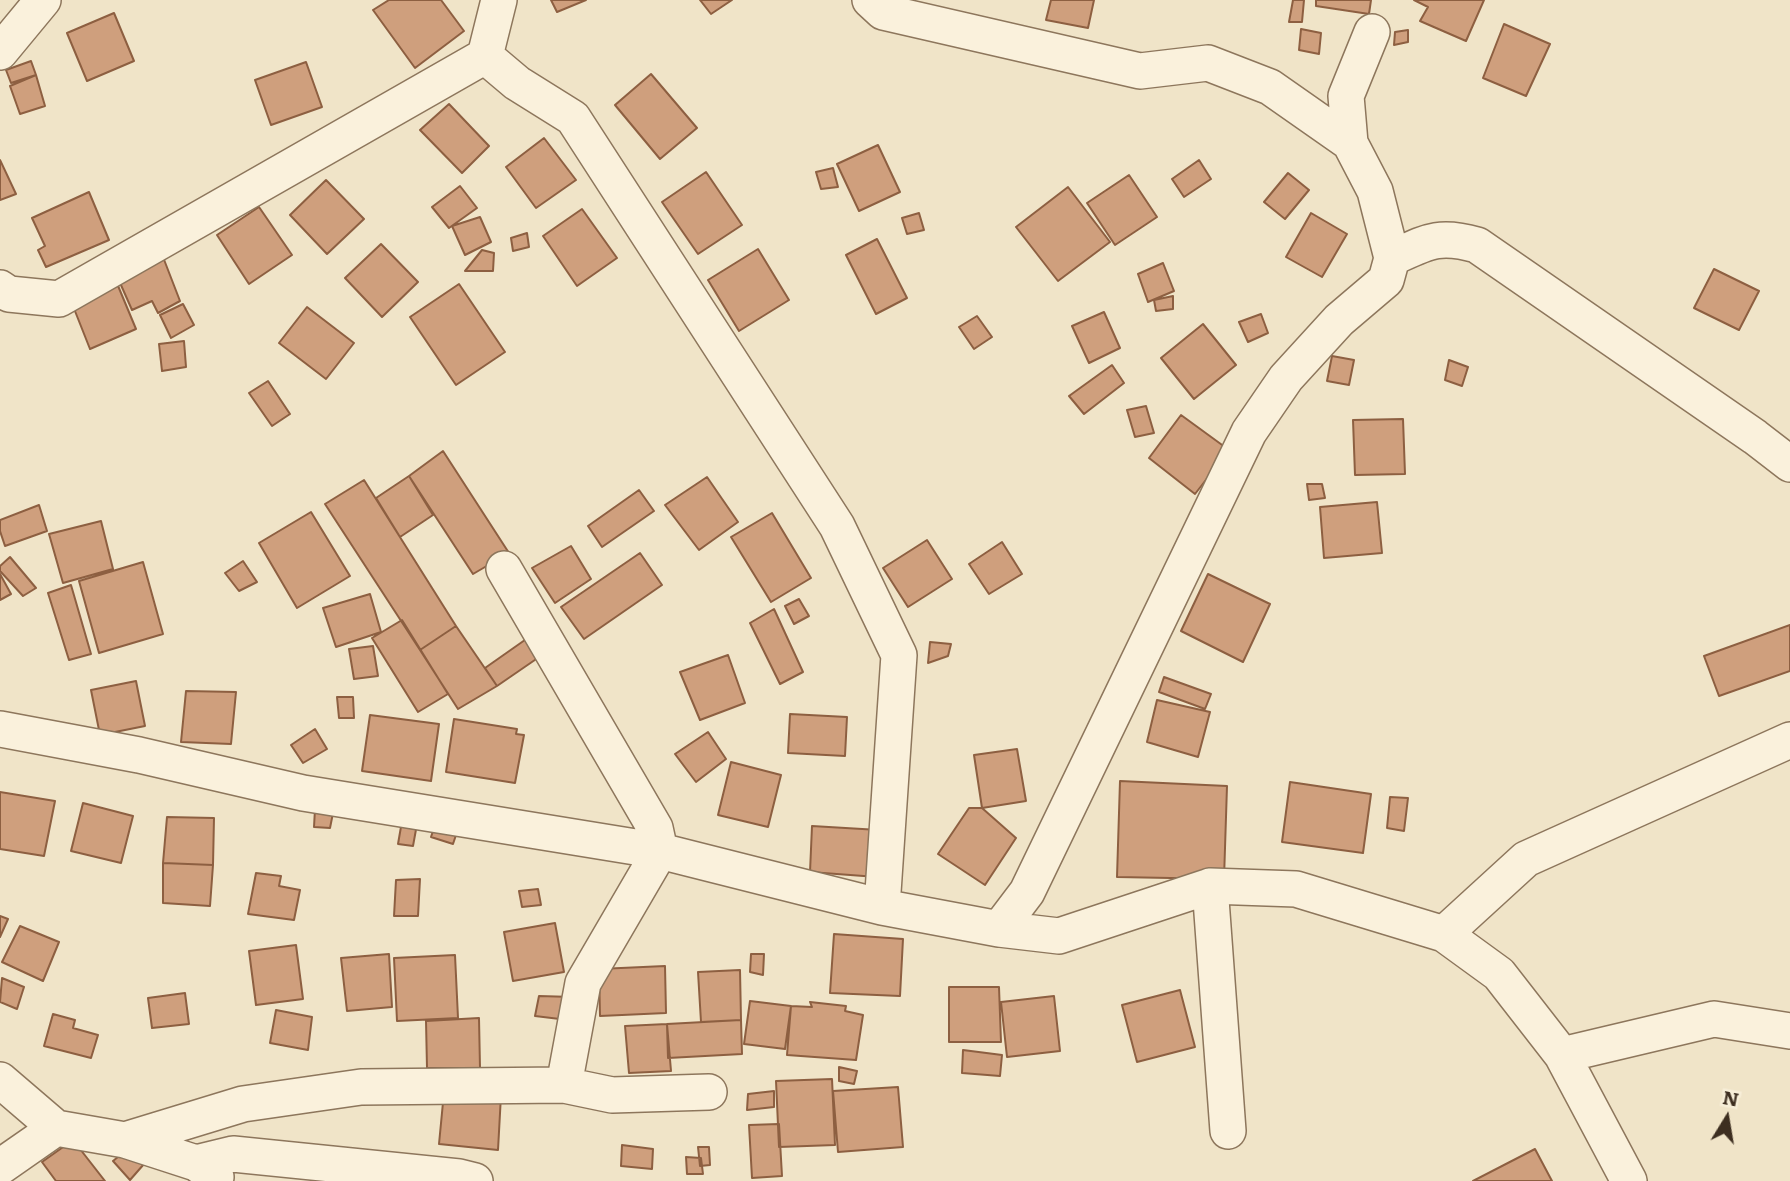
<!DOCTYPE html>
<style>
body{margin:0}
#map{position:relative;width:1790px;height:1181px;overflow:hidden;background:#f0e4c8;font-family:Literata,serif}
canvas{display:block}
.north{position:absolute;left:1692px;top:1083px;width:70px;height:70px;-webkit-text-stroke:5px #f7eed8;paint-order:stroke;rotate:11deg;font-size:19px;font-weight:700;line-height:28px;text-align:center;color:#3d2e20}
.north::after{content:'';display:block;margin:auto;width:24px;height:32px;background:#3d2e20;clip-path:polygon(50% 0,100% 100%,50% 72%,0 100%)}
</style>
<div id="map">
<canvas width="1790" height="1181"></canvas>
<div class="north">N</div>
</div>
<script>
const c = document.querySelector('canvas').getContext('2d');
c.lineJoin = 'round';
function fillPath(path, color) {
  c.fillStyle = color;
  c.fill(path, 'evenodd');
}
function trace(path, color, width, dash) {
  c.strokeStyle = color;
  c.lineWidth = width;
  c.lineCap = dash ? 'butt' : 'round';
  c.setLineDash(dash || []);
  c.stroke(path);
}
const building = new Path2D(`
 M389,0H441L464,31L415,68L373,10Z
 M551,0H586L557,12Z
 M700,0H732L711,14Z
 M1051,0H1094L1088,28L1046,20Z
 M1293,0H1304L1302,22H1289Z
 M1316,0H1371L1369,14L1316,6Z
 M1414,0H1484L1466,41L1420,21L1428,7Z
 M114,13L134,61L87,81L67,33Z
 M1504,24L1550,44L1526,96L1483,78Z
 M1301,29L1321,33L1319,54L1299,50Z
 M1408,30V42L1394,45L1395,32Z
 M31,61L36,75L11,83L6,70Z
 M306,62L322,107L271,125L255,80Z
 M651,74L697,128L660,159L615,105Z
 M36,75L45,106L20,114L10,86Z
 M449,104L489,146L462,173L420,130Z
 M544,138L576,180L536,208L506,167Z
 M878,145L900,192L859,211L837,164Z
 M0,160L16,194L0,200Z
 M1199,160L1211,179L1184,197L1172,179Z
 M833,168L838,187L821,189L816,172Z
 M706,172L742,225L698,254L662,202Z
 M1288,173L1309,190L1285,219L1264,202Z
 M1129,175L1157,217L1115,245L1087,203Z
 M326,180L364,219L327,254L290,215Z
 M460,186L477,208L449,228L432,207Z
 M1068,187L1110,242L1058,281L1016,227Z
 M89,192L109,240L46,267L38,250L45,246L32,218Z
 M259,207L292,255L249,284L217,235Z
 M582,209L617,258L577,286L543,236Z
 M919,213L924,230L907,234L902,218Z
 M1311,213L1347,234L1322,277L1286,257Z
 M480,217L491,242L465,255L452,226Z
 M527,233L529,247L513,251L511,238Z
 M877,239L907,298L876,314L846,255Z
 M381,244L418,282L382,317L345,278Z
 M758,249L789,300L739,331L708,280Z
 M482,250L494,253L493,271H465Z
 M163,257L180,301L158,313L152,301L132,310L117,276Z
 M1163,263L1174,291L1148,302L1138,274Z
 M1714,269L1759,291L1739,330L1694,308Z
 M116,281L136,329L90,349L71,301Z
 M459,284L505,352L456,385L410,317Z
 M1173,296V309L1156,311L1154,300Z
 M183,304L194,325L171,338L160,315Z
 M307,307L354,343L326,379L279,343Z
 M1104,312L1120,348L1089,363L1072,326Z
 M1261,314L1268,333L1248,342L1239,322Z
 M977,316L992,337L974,349L959,327Z
 M1203,324L1236,365L1194,399L1161,358Z
 M184,341L186,367L162,371L159,344Z
 M1332,356L1354,360L1349,385L1327,381Z
 M1449,360L1468,367L1462,386L1445,380Z
 M1112,365L1124,383L1084,414L1069,396Z
 M268,381L290,414L272,426L249,393Z
 M1146,406L1154,433L1135,437L1127,410Z
 M1181,415L1229,450L1195,494L1149,458Z
 M1403,419L1405,474L1355,475L1353,420Z
 M443,451L509,553L473,574L409,476Z
 M409,476L433,515L400,537L376,498Z
 M707,477L738,522L699,550L665,505Z
 M364,480L456,626L420,650L325,504Z
 M1307,484H1322L1325,498L1309,500Z
 M639,490L654,511L602,547L588,526Z
 M1377,502L1382,553L1324,558L1320,507Z
 M39,505L47,531L5,546L0,531V520Z
 M311,512L350,576L297,608L259,543Z
 M772,513L811,578L771,602L731,537Z
 M101,521L113,569L63,583L49,534Z
 M927,540L952,579L908,607L883,568Z
 M1002,542L1022,574L989,594L969,564Z
 M571,546L591,579L555,603L532,568Z
 M640,553L662,585L584,639L561,607Z
 M10,557L36,588L23,596L0,571V566Z
 M243,561L257,582L239,591L225,573Z
 M143,562L163,634L99,653L79,581Z
 M0,574L11,594L0,600Z
 M1208,574L1270,604L1243,662L1181,631Z
 M71,585L91,654L69,660L48,593Z
 M370,594L381,632L336,647L323,608Z
 M799,599L809,616L794,624L785,606Z
 M774,609L803,672L780,684L750,623Z
 M402,620L448,694L418,712L372,638Z
 M1790,625V671L1719,696L1704,656Z
 M456,626L497,686L458,709L420,650Z
 M532,635L545,653L497,686L485,668Z
 M930,642L951,644L948,656L928,663Z
 M373,646L378,676L354,679L349,649Z
 M728,655L745,703L700,720L680,672Z
 M1164,677L1211,694L1205,709L1159,692Z
 M136,681L145,726L100,735L91,690Z
 M186,691L236,692L231,744L181,742Z
 M337,697H353L354,718H339Z
 M1157,700L1210,712L1198,757L1147,742Z
 M790,714L847,717L845,756L788,753Z
 M370,715L439,724L431,781L362,771Z
 M454,719L517,729L516,734L524,735L515,783L446,772Z
 M315,729L327,749L303,763L291,745Z
 M708,732L726,759L696,782L675,754Z
 M1017,749L1026,801L982,808L974,755Z
 M731,762L781,775L768,827L718,815Z
 M1120,781L1227,786L1224,879L1117,877Z
 M1290,782L1371,794L1363,853L1282,842Z
 M0,792L55,801L44,856L0,849Z
 M1390,797L1408,798L1404,831L1387,828Z
 M83,803L133,816L121,863L71,851Z
 M969,808H982L1016,838L985,885L938,854Z
 M315,809L333,813L330,828L314,827Z
 M167,817L214,818L213,865L163,863Z
 M402,821L417,824L413,846L398,844Z
 M436,822L458,829L453,844L431,837Z
 M812,826L879,830L877,877L810,872Z
 M163,863L213,865L210,906L163,903Z
 M256,873L281,876L279,886L300,890L294,920L248,914Z
 M420,879L418,916H394L396,880Z
 M538,889L541,905L522,907L519,891Z
 M0,916L8,919L0,937Z
 M555,923L564,972L513,981L504,932Z
 M20,926L59,942L43,981L2,962Z
 M834,934L903,939L900,996L830,993Z
 M296,945L303,999L256,1005L249,951Z
 M389,954L392,1007L347,1011L341,958Z
 M751,954H764L763,975L750,972Z
 M455,955L458,1018L397,1021L394,958Z
 M665,966L666,1013L600,1016L599,969Z
 M740,970L741,1020L701,1022L698,972Z
 M2,978L24,987L17,1009L0,1002Z
 M949,987H999L1001,1042H949Z
 M1180,990L1195,1047L1137,1062L1122,1005Z
 M185,993L189,1024L152,1028L148,998Z
 M539,996L573,997L568,1020L535,1016Z
 M1054,996L1060,1051L1007,1057L1001,1002Z
 M750,1001L791,1006L785,1049L744,1044Z
 M810,1002L846,1006L845,1011L863,1015L856,1060L787,1055L791,1006L812,1007Z
 M276,1010L312,1017L308,1050L270,1043Z
 M53,1014L75,1020L73,1028L98,1035L91,1058L44,1046Z
 M479,1018L480,1068H427L426,1021Z
 M741,1020L742,1054L668,1058L667,1024Z
 M667,1024L671,1071L629,1073L625,1026Z
 M963,1050L1002,1055L1000,1076L962,1073Z
 M839,1067L857,1071L854,1084L839,1081Z
 M832,1079L835,1145L779,1147L776,1081Z
 M898,1087L903,1147L838,1152L833,1091Z
 M774,1091V1107L747,1110L748,1094Z
 M444,1092L501,1095L498,1150L439,1144Z
 M779,1124L782,1176L752,1178L749,1125Z
 M73,1140L105,1181H56L42,1162Z
 M622,1145L653,1149L652,1169L621,1166Z
 M698,1147H709L710,1165L700,1166Z
 M129,1148L144,1164L130,1180L113,1161Z
 M1535,1149L1552,1181H1473Z
 M686,1157L701,1158L703,1174H687Z`);
fillPath(building, '#cf9f7d');
trace(building, '#8d5f41', 2);
const street = new Path2D(`
 M870,0L883,12L1140,71L1208,63L1270,87L1350,143
 M0,52L43,0
 M485,56L517,83L573,118L837,526L899,655L882,907
 M1392,258C1427,242 1438,234 1477,245L1755,437L1790,464
 M0,288L9,294L59,299L485,56L499,0
 M504,569L655,828L660,851L583,983L564,1085
 M0,729L139,755L303,793L660,851L882,907L999,929L1027,892L1249,432L1286,378L1339,320L1386,280L1392,258L1375,191L1350,143L1346,96L1372,32
 M1210,886L1228,1131
 M999,929L1059,936L1210,886L1296,889L1444,934L1499,974L1562,1055L1629,1181
 M1444,934L1526,859L1790,740
 M1562,1055L1714,1019L1790,1031
 M0,1080L56,1128L125,1140L196,1163L216,1177
 M125,1140L243,1104L361,1087L564,1085L612,1095L709,1092
 M196,1163L233,1154L459,1177L475,1181
 M0,1167L56,1128`);
trace(street, '#8d765c', 38);
trace(street, '#faf1dc', 35);
</script>
